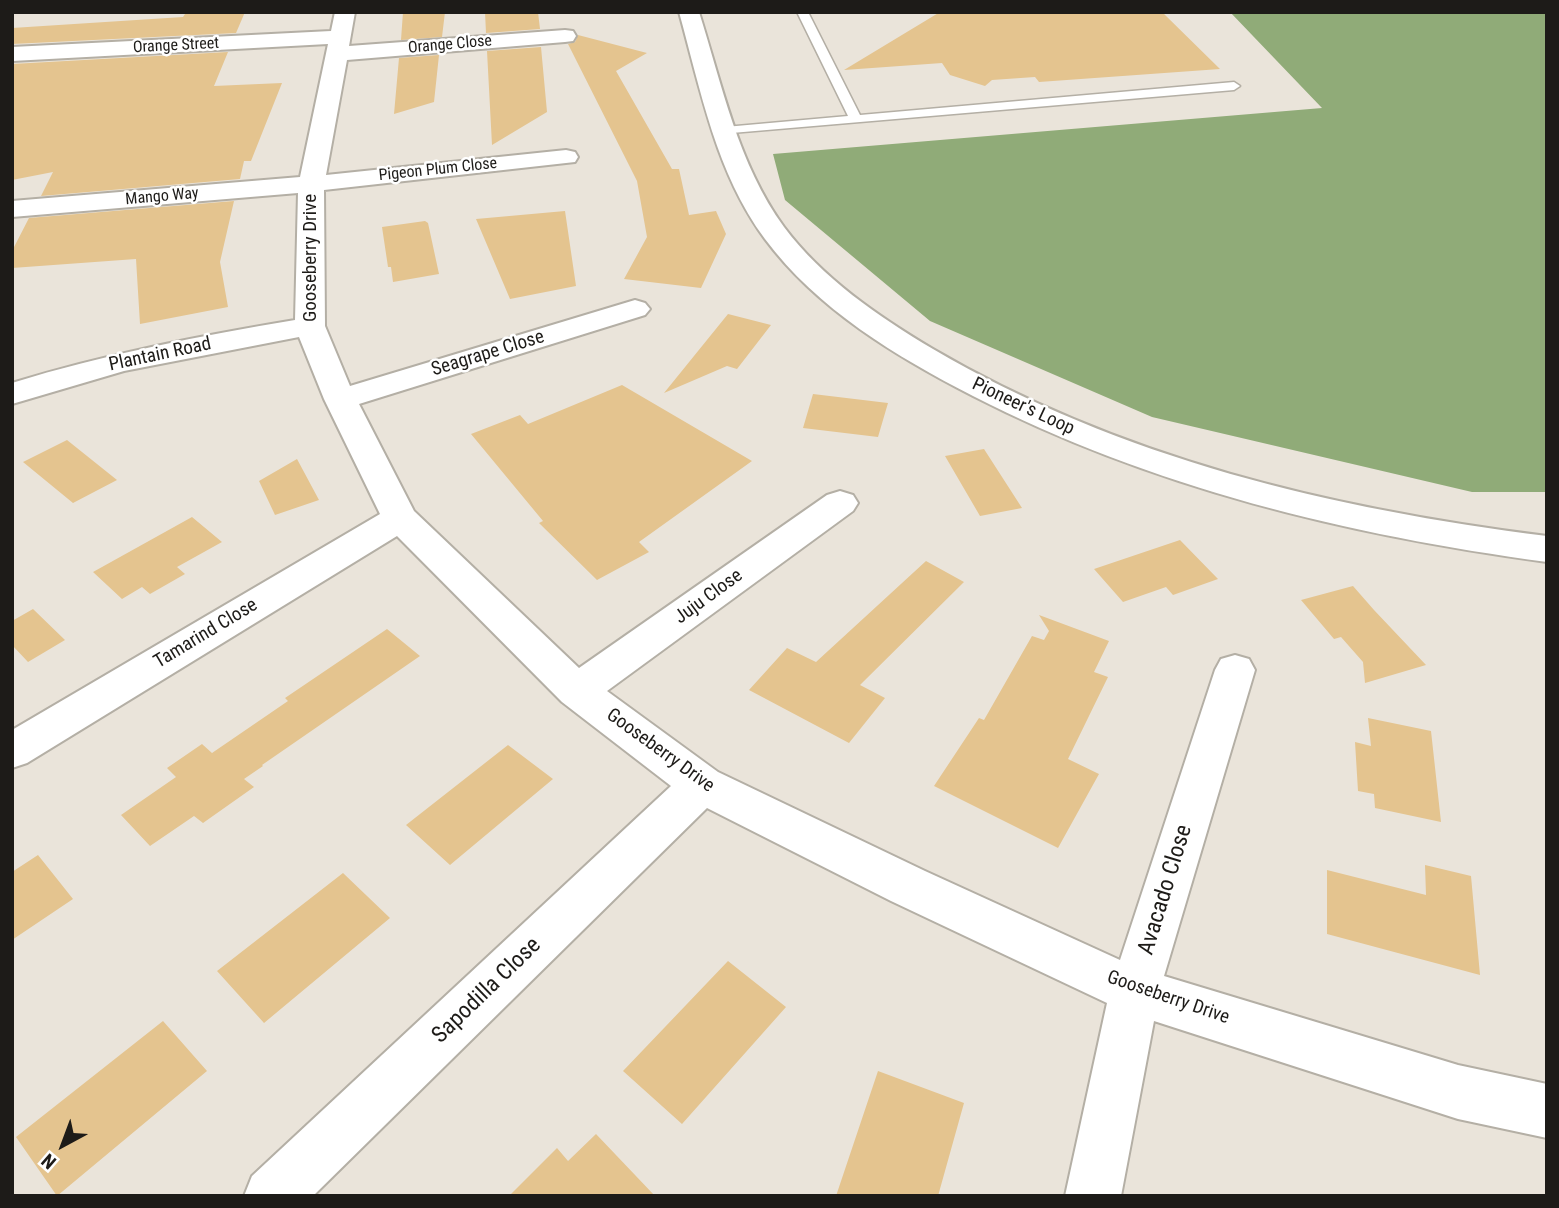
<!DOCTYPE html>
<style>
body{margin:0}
#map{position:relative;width:1559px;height:1208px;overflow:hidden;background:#eae4da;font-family:"Roboto Condensed",sans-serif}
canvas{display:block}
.frame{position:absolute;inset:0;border:14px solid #1d1b18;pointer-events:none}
.north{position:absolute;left:28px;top:1110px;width:70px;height:70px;-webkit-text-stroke:5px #fff;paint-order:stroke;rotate:221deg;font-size:19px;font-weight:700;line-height:28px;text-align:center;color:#1d1b18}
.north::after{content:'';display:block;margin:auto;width:24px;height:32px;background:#1d1b18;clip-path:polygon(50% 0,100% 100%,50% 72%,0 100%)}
</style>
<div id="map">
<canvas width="1559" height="1208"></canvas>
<div class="frame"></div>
<div class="north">N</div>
</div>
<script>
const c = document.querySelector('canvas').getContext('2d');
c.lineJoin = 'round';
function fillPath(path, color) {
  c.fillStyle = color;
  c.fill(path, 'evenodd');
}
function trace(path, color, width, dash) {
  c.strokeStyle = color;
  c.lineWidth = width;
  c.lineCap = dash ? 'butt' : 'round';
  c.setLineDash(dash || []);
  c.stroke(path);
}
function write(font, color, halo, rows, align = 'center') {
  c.font = font + ' "Roboto Condensed",sans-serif';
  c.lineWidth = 5;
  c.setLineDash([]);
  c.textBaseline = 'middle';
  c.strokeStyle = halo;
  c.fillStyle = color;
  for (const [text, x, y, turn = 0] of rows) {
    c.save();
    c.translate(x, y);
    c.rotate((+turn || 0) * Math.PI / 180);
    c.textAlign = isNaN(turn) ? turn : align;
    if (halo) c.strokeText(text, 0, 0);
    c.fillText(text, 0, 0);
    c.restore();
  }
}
fillPath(new Path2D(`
 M1230,12H1547V492H1472L1152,417L930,321L785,200L773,154L1322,108Z`), '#90ab78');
fillPath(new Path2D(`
 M245,12L236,33L12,44V28L183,17L185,14Z
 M403,12H445L442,37L401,40Z
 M485,12H538L540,29L486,33Z
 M940,12H1162L1220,69L1039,82L1035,77L992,80L985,86L950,75L942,63L844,70Z
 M578,35L647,53L616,71L672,169H679L689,215L716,211L726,234L701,288L624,279L647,237L637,181L568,44L575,42Z
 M541,47L547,112L492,145L487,51Z
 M228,52L214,86L282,83L251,161H244L240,179L41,196L53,172L12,180V64Z
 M439,55L434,102L394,114L399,58Z
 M234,201L220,262L228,307L140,324L136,259L12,268V251L29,218Z
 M565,211L576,286L510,299L476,219Z
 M425,221L428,223L439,274L393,282L391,267H388L382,227Z
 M728,314L771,325L737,369L727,366L664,393Z
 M622,385L752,461L639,542L649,552L597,580L539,523L543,521L471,434L520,415L528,424Z
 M813,394L888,403L878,437L803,428Z
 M67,440L117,480L73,503L23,462Z
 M984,449L1022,508L980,516L945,456Z
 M297,459L319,500L275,515L259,481Z
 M192,517L222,542L177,567L185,574L150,594L142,587L122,599L93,572Z
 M1180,540L1218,579L1173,595L1166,587L1123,602L1094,569Z
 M926,561L964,582L860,685L885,698L849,743L749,690L787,648L816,662Z
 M1353,586L1374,610L1426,665L1365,683L1363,662L1341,637L1334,639L1301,600Z
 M33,609L65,640L28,662L12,645V621Z
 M1039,615L1109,641L1094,672L1108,677L1068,759L1099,774L1058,848L934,786L979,718L984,720L1032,636L1044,640L1049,631Z
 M387,629L420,656L262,765L263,766L244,779L254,787L203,823L194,816L150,846L121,815L176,777L167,768L202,744L212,753L288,701L285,698Z
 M1368,718L1431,731L1441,822L1375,808L1374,794L1358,791L1355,742L1371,746Z
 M508,745L553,779L450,865L406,825Z
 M38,855L73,899L12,940V872Z
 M1425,865L1471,876L1480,975L1327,934V870L1426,895Z
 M343,873L390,918L264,1023L217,971Z
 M728,961L786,1007L682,1124L623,1071Z
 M163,1021L207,1071L57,1196L16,1137Z
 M878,1071L964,1103L938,1196H836Z
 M596,1134L655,1196H509L557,1148L568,1161Z`), '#e4c48f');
const lane = new Path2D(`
 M797,12H808L860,115L1234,82L1240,86L1234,90L720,134V128L725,127L848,116Z`);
const street = new Path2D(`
 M335,12H355L349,46L565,30L573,31L576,36L573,41L565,42L347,60L326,175L566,150L575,152L578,157L575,162L324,190L325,326L350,386L625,303L635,300L645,303L650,309L645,315L359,404L414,511L579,668L827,495L840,491L853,495L858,503L853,511L607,691L718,772L925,871L1120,960L1215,670L1221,659L1235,655L1249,659L1255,670L1164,976L1458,1065L1547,1084V1138L1458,1119L1154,1021L1121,1196H1065L1107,1003L891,901L707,808L313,1196H244L252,1176L671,786L562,702L397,536L27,763L12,768V730L380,514L324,399L299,337L124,371L12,404V383C105,354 200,336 295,320L298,193L12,217V201L300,177L328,44L12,61V47L331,31Z`);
const secondary = new Path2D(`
 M679,12H699C722,85 738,164 784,227C822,278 879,317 933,349C1121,459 1332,509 1547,536V562C1347,535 1153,488 973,396C897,357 817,309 765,239C716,173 701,91 679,12Z`);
trace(lane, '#b4afa5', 3);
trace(street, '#b4afa5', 4);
trace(secondary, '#b4afa5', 4);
fillPath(lane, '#fff');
fillPath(street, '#fff');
fillPath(secondary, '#fff');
write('16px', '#1d1b18', '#fff', [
 ["Orange Close",450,45,-5],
 ["Orange Street",176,46,-3],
 ["Pigeon Plum Close",438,170,-6],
 ["Mango Way",162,197,-5]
]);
write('19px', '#1d1b18', '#fff', [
 ["Gooseberry Drive",311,258,-90],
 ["Seagrape Close",488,354,-17],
 ["Plantain Road",160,355,-12],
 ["Pioneer's Loop",1023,407,25],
 ["Juju Close",709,597,-36],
 ["Tamarind Close",206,634,-31],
 ["Gooseberry Drive",660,751,36],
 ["Gooseberry Drive",1168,998,19]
]);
write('23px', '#1d1b18', '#fff', [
 ["Avacado Close",1166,890,-73],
 ["Sapodilla Close",487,991,-44]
]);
</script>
